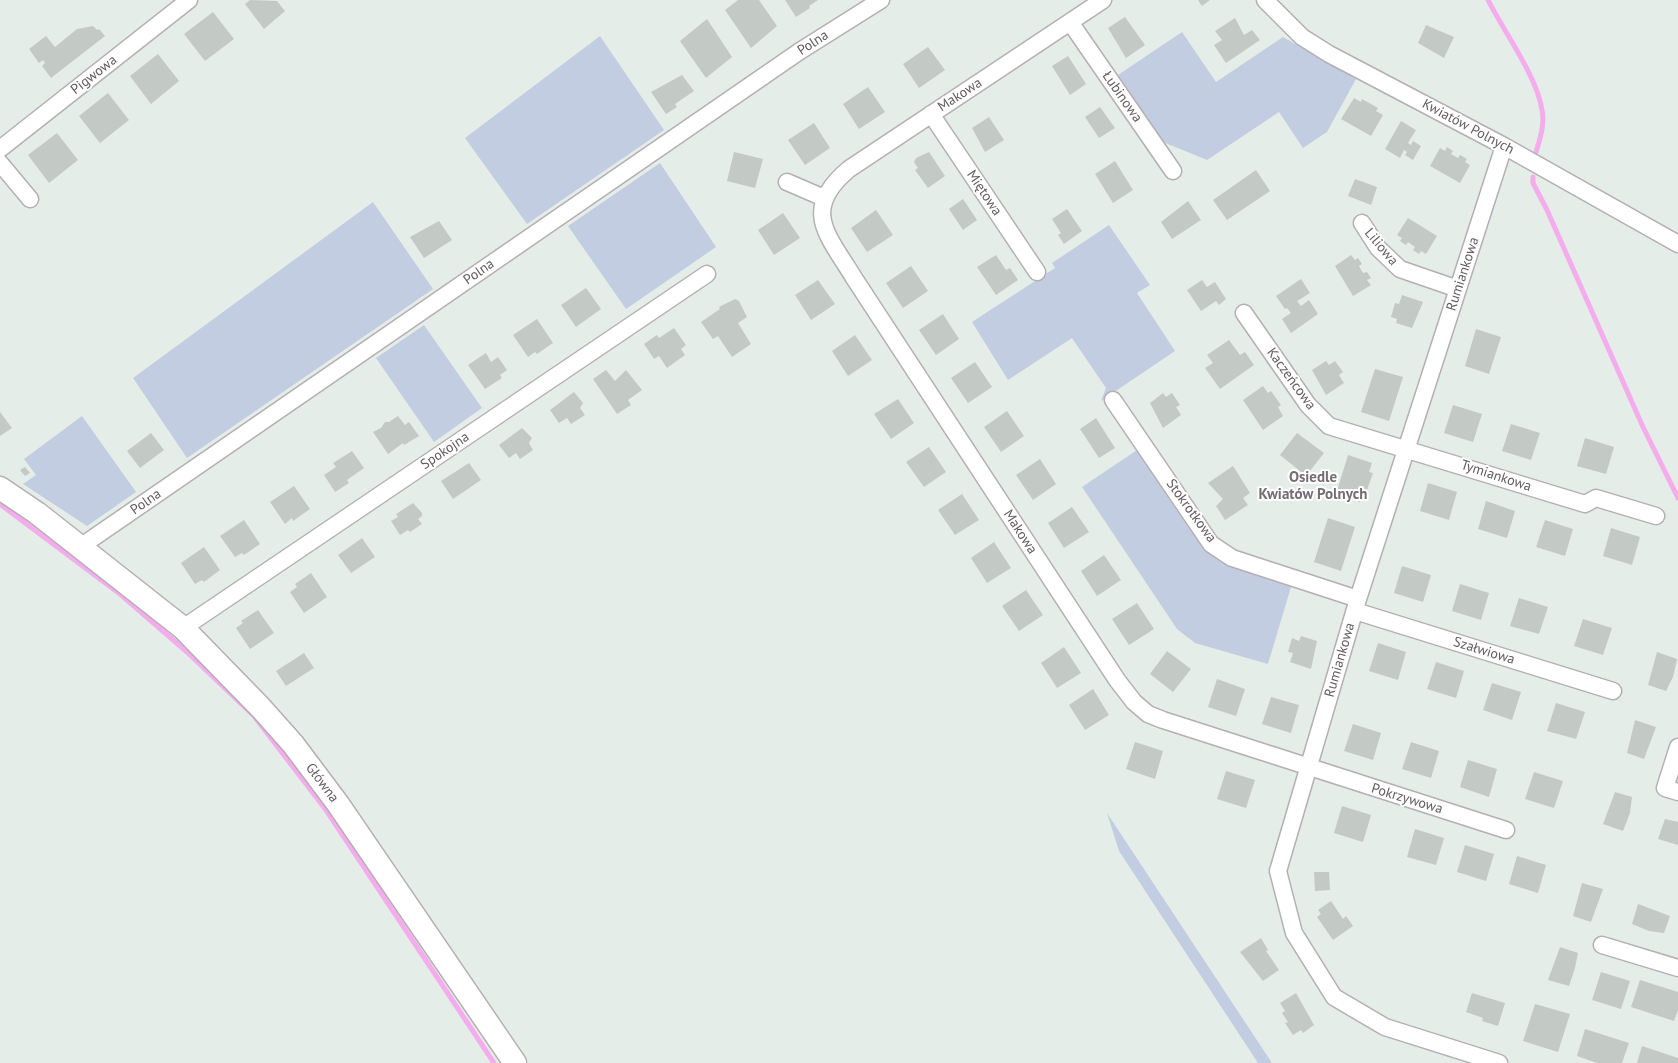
<!DOCTYPE html>
<meta charset="utf-8">
<style>
body{margin:0}
canvas{display:block;background:#e4ede8}
</style>
<canvas width="1678" height="1063"></canvas>
<script>
const c = document.querySelector('canvas').getContext('2d');
c.lineJoin = 'round';
function fillPath(path, color) {
  c.fillStyle = color;
  c.fill(path, 'evenodd');
}
function trace(path, color, width, dash) {
  c.strokeStyle = color;
  c.lineWidth = width;
  c.lineCap = dash ? 'butt' : 'round';
  c.setLineDash(dash || []);
  c.stroke(path);
}
function write(font, color, halo, rows, align = 'center') {
  c.font = font + ' "PT Sans",sans-serif';
  c.lineWidth = 4;
  c.setLineDash([]);
  c.textBaseline = 'middle';
  c.strokeStyle = halo;
  c.fillStyle = color;
  for (const [text, x, y, turn = 0] of rows) {
    c.save();
    c.translate(x, y);
    c.rotate((+turn || 0) * Math.PI / 180);
    c.textAlign = isNaN(turn) ? turn : align;
    if (halo) c.strokeText(text, 0, 0);
    c.fillText(text, 0, 0);
    c.restore();
  }
}
fillPath(new Path2D(`
 M1182,32L1216,82L1283,37L1356,79L1327,132L1303,148L1279,112L1207,160L1163,142L1118,75Z
 M600,36L664,130L527,224L465,138Z
 M660,163L716,247L626,309L568,226Z
 M373,202L433,289L187,458L133,378Z
 M1109,225L1150,285L1137,293L1175,351L1101,401L1106,388L1072,338L1008,380L972,322L1055,268L1052,263Z
 M424,325L482,408L434,442L376,358Z
 M82,416L136,492L87,526L23,484L36,475L24,459Z
 M1140,448L1229,564L1291,587L1268,664L1195,643L1177,629L1082,487Z
 M1107,813L1272,1063H1258L1119,851Z`), '#c3cde1');
trace(new Path2D(`
 M1488,0C1504,32 1537,76 1542,110C1545,124 1540,139 1536,152
 M1533,177V183L1547,210L1643,427L1678,498
 M0,504L120,594L187,652L254,716L326,810L494,1063`), '#f4aced', 5);
fillPath(new Path2D(`
 M250,0L277,1L285,11L264,29L245,4Z
 M738,0H759L777,26L751,48L725,10Z
 M785,0H818L809,6L810,8L796,17Z
 M1198,0H1210L1202,6Z
 M213,12L234,39L205,61L184,34Z
 M1125,17L1145,45L1126,58L1108,28Z
 M1235,18L1244,35L1252,30L1260,40L1226,63L1214,45L1222,40L1215,31Z
 M707,19L732,57L706,78L680,41Z
 M1426,25L1454,37L1444,58L1418,43Z
 M93,26L97,30L99,29L105,36L51,78L42,66L45,63L43,60L39,63L29,49L46,36L55,47L77,29Z
 M928,47L945,70L919,88L903,64Z
 M158,54L179,81L151,104L130,76Z
 M1068,56L1086,84L1070,95L1052,66Z
 M682,75L694,91L675,104L677,107L666,114L651,92Z
 M868,87L885,112L859,129L843,104Z
 M108,93L129,120L100,143L79,116Z
 M1354,98L1361,102L1362,99L1378,108L1376,111L1383,115L1371,136L1341,119Z
 M1100,107L1115,128L1099,138L1085,117Z
 M989,117L1004,140L985,152L972,128Z
 M1401,121L1416,130L1408,143L1411,145L1413,141L1421,146L1413,160L1405,155L1407,152L1404,150L1400,158L1385,149Z
 M814,123L830,148L805,165L788,140Z
 M57,133L78,160L49,183L28,155Z
 M1447,147L1453,151L1451,154L1458,158L1460,155L1467,159L1465,162L1470,165L1460,183L1430,166L1440,148L1445,151Z
 M734,152L763,159L755,188L727,181Z
 M929,152L945,176L928,188L915,170L918,168L914,162L916,158Z
 M1115,161L1133,190L1113,203L1095,174Z
 M1256,170L1270,191L1227,220L1213,200Z
 M1355,179L1377,187L1371,205L1348,196Z
 M963,199L977,220L963,230L949,209Z
 M1188,201L1201,220L1172,239L1161,222Z
 M1067,209L1082,231L1064,244L1058,235L1061,233L1052,219Z
 M876,210L893,235L867,252L851,228Z
 M783,213L800,238L774,255L758,230Z
 M1408,218L1437,236L1426,254L1421,251L1419,254L1413,250L1415,247L1408,242L1406,245L1400,241L1402,238L1397,235Z
 M439,221L452,240L424,258L410,237Z
 M996,255L1006,270L1010,268L1018,280L996,295L977,267Z
 M1351,255L1355,260L1358,258L1362,264L1359,266L1363,273L1367,272L1371,278L1367,280L1371,285L1353,296L1335,266Z
 M911,266L928,291L903,308L886,283Z
 M1301,279L1310,293L1297,301L1301,306L1309,300L1318,314L1291,333L1282,319L1291,313L1287,308L1285,309L1276,296Z
 M818,280L835,304L811,320L795,295Z
 M1202,280L1207,287L1215,282L1226,299L1219,305L1216,301L1201,311L1187,290Z
 M586,288L601,309L576,327L561,305Z
 M1402,295L1423,302L1412,328L1396,323L1397,319L1391,317L1395,303L1399,304Z
 M735,299L739,301L747,317L738,323L751,344L732,357L718,336L713,339L701,322L720,309L719,307Z
 M943,314L959,339L936,355L919,330Z
 M537,319L553,343L537,354L535,352L528,357L513,335Z
 M674,328L686,345L681,349L685,355L667,368L659,356L654,359L644,344L657,335L659,338Z
 M1476,329L1501,337L1489,374L1465,366Z
 M855,335L872,360L848,376L832,351Z
 M1229,340L1240,355L1245,352L1254,365L1220,389L1205,368L1213,363L1207,355Z
 M486,353L491,362L498,357L507,370L500,375L502,378L485,389L468,365Z
 M1326,361L1329,365L1335,361L1343,372L1339,375L1344,383L1326,395L1312,370Z
 M975,362L992,387L968,403L951,378Z
 M1375,369L1403,377L1389,421L1361,412Z
 M606,370L615,381L626,370L642,390L628,400L631,405L617,414L593,379Z
 M1263,386L1268,393L1271,391L1281,405L1278,407L1283,416L1263,430L1243,400Z
 M574,392L583,403L580,408L585,415L571,424L567,418L559,423L550,410Z
 M1163,393L1166,397L1172,393L1180,405L1176,407L1181,415L1163,428L1150,403Z
 M898,399L914,423L891,439L874,414Z
 M1453,405L1482,414L1473,442L1444,433Z
 M1007,411L1024,436L1001,452L984,427Z
 M0,412L12,428L0,436Z
 M398,416L405,425L409,422L419,436L404,445L403,443L388,454L373,432L381,428L385,422H389Z
 M1096,418L1115,448L1099,458L1080,429Z
 M1511,424L1540,433L1531,460L1502,451Z
 M522,428L532,438L529,443L533,450L520,459L516,453L509,458L499,445Z
 M151,433L164,450L140,468L127,451Z
 M1297,433L1324,453L1306,476L1280,455Z
 M1585,438L1614,447L1606,474L1577,466Z
 M929,447L946,472L924,487L906,462Z
 M352,451L364,468L347,480L349,483L335,492L324,475L336,467L333,463Z
 M1348,455L1372,463L1369,472L1373,473L1366,493L1363,492L1360,502L1336,494Z
 M1040,459L1056,484L1033,500L1016,475Z
 M469,463L481,480L453,499L441,481Z
 M1233,466L1250,493L1243,498L1248,505L1225,520L1216,506L1223,499L1208,483Z
 M25,467L30,473L25,476L20,470Z
 M1428,483L1457,492L1449,520L1420,511Z
 M294,486L310,509L293,521L292,518L285,524L270,502Z
 M962,494L979,520L955,535L938,510Z
 M1486,501L1515,511L1507,538L1478,529Z
 M413,503L422,513V516L418,519L422,524L410,532L408,530L400,535L391,521L398,517L396,514Z
 M1072,507L1089,532L1064,548L1048,523Z
 M1328,518L1355,527L1341,571L1314,562Z
 M244,520L260,544L244,555L242,553L235,557L220,536Z
 M1545,520L1573,529L1565,556L1536,547Z
 M1611,528L1640,537L1632,565L1603,556Z
 M362,538L375,557L351,573L338,555Z
 M994,542L1011,568L987,583L971,558Z
 M204,547L220,570L204,582L202,580L195,584L181,563Z
 M1104,555L1121,580L1097,596L1081,571Z
 M1402,566L1431,575L1423,602L1394,593Z
 M311,573L327,597L304,613L290,592L297,587L295,584Z
 M1460,584L1489,593L1481,620L1452,611Z
 M1026,590L1043,615L1019,631L1002,606Z
 M1519,598L1548,607L1539,634L1510,626Z
 M1137,603L1154,629L1129,645L1112,619Z
 M258,610L274,633L250,649L236,628L243,623L241,621Z
 M1583,619L1612,628L1603,655L1574,646Z
 M1301,636L1317,641L1311,669L1290,662L1293,653L1288,652L1292,638L1299,641Z
 M1378,643L1406,652L1398,680L1369,671Z
 M1064,647L1081,673L1057,688L1041,663Z
 M1167,651L1191,669L1173,692L1150,674Z
 M1657,652L1677,659L1673,677L1666,691L1648,685Z
 M304,653L314,668L286,686L276,671Z
 M1436,662L1464,671L1456,698L1427,689Z
 M1217,679L1245,689L1236,716L1208,707Z
 M1492,683L1521,692L1512,720L1483,710Z
 M1093,689L1109,715L1085,730L1069,705Z
 M1271,697L1299,705L1291,733L1262,724Z
 M1556,703L1585,712L1576,739L1547,731Z
 M1635,720L1656,727L1644,759L1627,753Z
 M1353,724L1381,733L1373,760L1344,751Z
 M1135,742L1163,751L1155,779L1126,769Z
 M1411,742L1439,751L1431,778L1402,769Z
 M1468,760L1497,769L1489,797L1460,787Z
 M1226,771L1255,780L1246,808L1217,799Z
 M1534,772L1563,781L1554,808L1525,799Z
 M1615,792L1632,797L1630,813L1623,831L1603,824Z
 M1342,806L1371,815L1363,842L1334,833Z
 M1665,819L1678,822V845L1658,839Z
 M1415,829L1444,838L1436,865L1407,857Z
 M1465,845L1494,854L1486,881L1457,872Z
 M1517,856L1546,865L1538,893L1509,884Z
 M1314,872H1329L1330,890L1315,891Z
 M1582,883L1603,889L1591,922L1573,916Z
 M1331,901L1343,919L1346,916L1353,926L1333,940L1317,917L1321,914L1318,910Z
 M1638,904L1670,916L1664,933L1649,931L1632,924Z
 M1261,938L1268,950L1266,951L1279,970L1263,981L1240,952Z
 M1560,947L1578,953L1575,968L1569,986L1548,980Z
 M1601,972L1630,981L1621,1009L1592,1000Z
 M1640,980L1678,992V1010L1674,1021L1631,1007Z
 M1296,993L1314,1025L1303,1033L1301,1030L1293,1035L1285,1023L1288,1022L1282,1013L1285,1011L1280,1003Z
 M1472,993L1505,1003L1498,1026L1482,1021L1483,1018L1466,1012Z
 M1535,1004L1570,1014L1558,1052L1523,1041Z
 M1585,1029L1629,1043L1622,1063H1597L1577,1056Z
 M1642,1046L1678,1058V1063H1637Z`), '#c3cac5');
const street = new Path2D(`
 M1103,0L849,169C800,210 828,235 854,278L1117,680L1134,702L1148,714L1163,720L1506,830
 M1265,0L1302,37L1329,54L1504,146L1678,244
 M1070,22L1173,171
 M931,114L1037,272
 M0,149L189,0
 M0,163L30,199
 M787,182L824,198
 M1362,223L1378,248L1400,269L1458,289
 M1244,313L1308,405L1329,426L1585,504L1596,498L1656,516
 M1113,400L1211,544L1232,558L1358,599
 M80,547L800,51L881,0
 M1355,611L1613,691
 M183,628L707,274
 M1678,747L1665,788L1678,792
 M1602,945L1678,968
 M1499,1063L1385,1027L1334,997L1294,933L1278,871L1358,599L1504,146`);
const secondary = new Path2D(`
 M0,488L37,513L183,628L260,707L293,744L338,804L515,1063`);
trace(street, '#b5afb3', 19);
trace(secondary, '#b5aeb3', 25);
trace(street, '#fff', 16);
trace(secondary, '#fff', 22);
write('14px', '#635c61', '#fff', [
 ["Polna",813,43,-33],
 ["Pigwowa",94,75,-38],
 ["Makowa",960,95,-33],
 ["Łubinowa",1122,97,55],
 ["Kwiatów Polnych",1468,127,28],
 ["Miętowa",984,193,56],
 ["Liliowa",1381,247,50],
 ["Polna",479,272,-35],
 ["Rumiankowa",1463,274,-72],
 ["Kaczeńcowa",1291,379,54],
 ["Spokojna",445,451,-34],
 ["Tymiankowa",1496,476,18],
 ["Polna",146,502,-35],
 ["Stokrotkowa",1191,511,54],
 ["Makowa",1020,532,57],
 ["Szałwiowa",1484,651,17],
 ["Rumiankowa",1340,660,-74],
 ["Główna",322,783,53],
 ["Pokrzywowa",1407,799,17]
]);
write('bold 15px', '#756d73', '#fff', [
 ["Osiedle",1313,478],
 ["Kwiatów Polnych",1313,495]
]);
</script>
